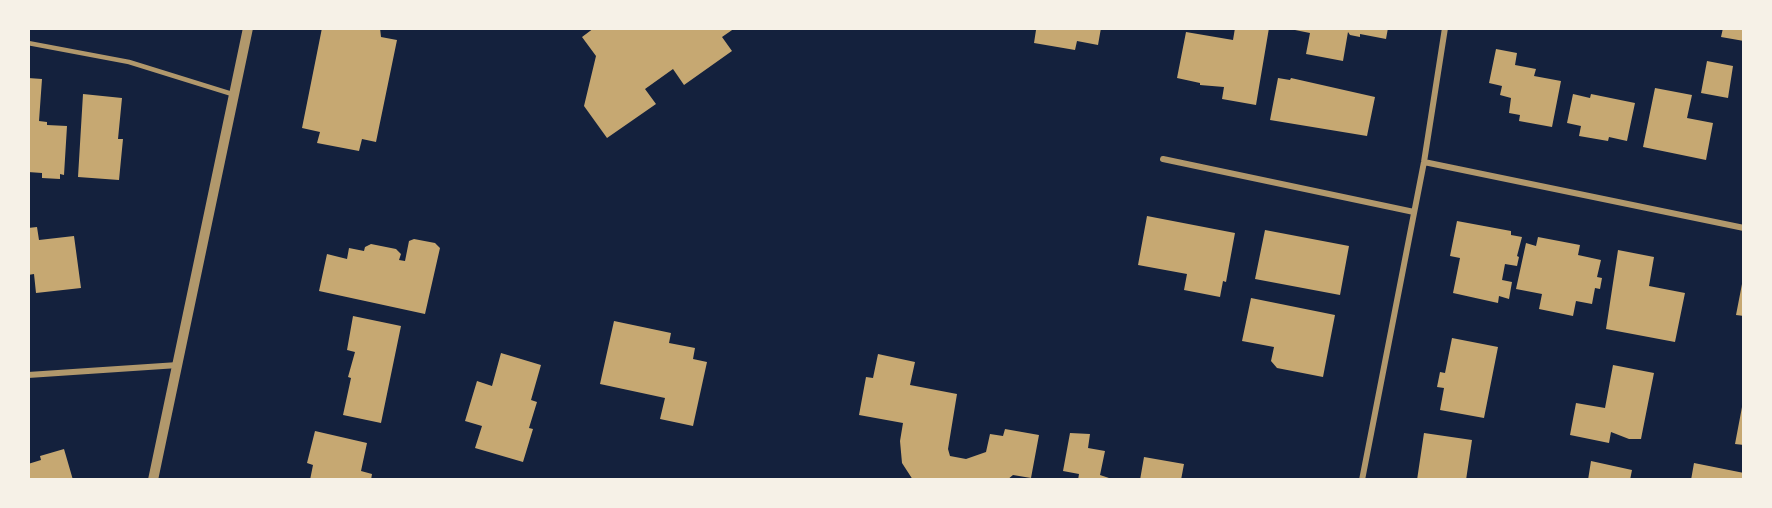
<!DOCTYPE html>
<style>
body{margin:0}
#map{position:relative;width:1772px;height:508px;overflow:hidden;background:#14213d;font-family:"Noto Sans",sans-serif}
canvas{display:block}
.frame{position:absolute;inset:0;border:30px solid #f6f1e7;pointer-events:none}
</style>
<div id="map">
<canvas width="1772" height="508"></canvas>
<div class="frame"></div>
</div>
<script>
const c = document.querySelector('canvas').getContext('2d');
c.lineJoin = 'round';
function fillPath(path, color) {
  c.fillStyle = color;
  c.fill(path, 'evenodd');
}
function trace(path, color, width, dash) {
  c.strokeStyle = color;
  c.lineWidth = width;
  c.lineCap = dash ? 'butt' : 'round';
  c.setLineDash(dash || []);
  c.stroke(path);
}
fillPath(new Path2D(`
 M322,28H380L381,37L397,40L376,142L362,139L359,151L317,143L320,132L302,128Z
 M594,28H735L722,37L732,51L684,85L673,69L645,89L656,104L607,138L584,106L596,56L582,37Z
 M1032,28H1101L1098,45L1077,41L1075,50L1034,43L1036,30Z
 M1235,28H1269L1256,105L1222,99L1224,87L1200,85V83L1177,78L1186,32L1233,40Z
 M1388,28L1386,39L1360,34V37L1350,35L1348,32L1343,61L1306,54L1310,33L1295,30Z
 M1723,28H1744V41L1721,37Z
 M1496,49L1517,53L1515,65L1536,69L1534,76L1561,81L1552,127L1519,121L1520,115L1509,113L1511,98L1500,95L1502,86L1489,83Z
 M1707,61L1733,66L1728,98L1701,93Z
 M28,78L42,79L39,121L47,122V125L67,126L64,175L60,174V179L42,178V173L28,172Z
 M1278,78L1290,80L1291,78L1375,97L1367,136L1270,120Z
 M1655,88L1692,95L1687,118L1713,123L1706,160L1643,147Z
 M83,94L122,98L118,139H123L119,180L78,177Z
 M1573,94L1590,98L1591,94L1635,103L1627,141L1609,137L1608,141L1579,136L1581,126L1567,123Z
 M1147,216L1235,233L1226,282L1223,281L1220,297L1184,290L1187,274L1138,265Z
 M1457,221L1511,231V235L1522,237L1517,256L1519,257L1517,266L1505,264L1502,280L1512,282L1509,299L1499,296L1498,303L1453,293L1460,258L1450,256Z
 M37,227L39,240L74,236L81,288L36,293L34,274L28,275V228Z
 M1265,230L1349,246L1340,295L1255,279Z
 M1538,237L1580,245L1578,255L1601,260L1597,277L1602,278L1600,289L1595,288L1592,304L1576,301L1573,316L1539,309L1542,294L1516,289L1526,243L1536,246Z
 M414,239L435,243L440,248L425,314L319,291L327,254L347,259L349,248L364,251L365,247L371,244L396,249L401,254L399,260L405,261L409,241Z
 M1618,250L1654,257L1649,286L1685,293L1675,342L1606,329Z
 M1742,284H1744V316L1736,315Z
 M1251,298L1335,315L1323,377L1277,368L1271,361L1274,347L1242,341Z
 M353,316L401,326L381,423L343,415L351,378L348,377L355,352L347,350Z
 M614,321L671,333L669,343L695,348L693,359L707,362L693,426L660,419L665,398L600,384Z
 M1452,338L1498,347L1484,418L1440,410L1444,388L1437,387L1440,372L1445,373Z
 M501,353L541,365L531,400L537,402L529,428L533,429L523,462L475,448L482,426L465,421L477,381L492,386Z
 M878,354L915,362L910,385L957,394L948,449L950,456L966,459L986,452L990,434L1003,436L1005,429L1039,435L1031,478L1013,475L1007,480H913L902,463L900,441L903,423L859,415L866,377L873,378Z
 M1613,365L1654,373L1641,439H1629L1611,432L1609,443L1570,435L1576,403L1605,408Z
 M1742,407H1744V445L1735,444Z
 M315,431L367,443L361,471L372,474L371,480H310L313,465L307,463Z
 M1070,433L1090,434L1088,448L1105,451L1100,475L1115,480H1078L1079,474L1063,471Z
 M1424,433L1472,440L1466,480H1417Z
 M64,449L73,480H28V464L41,460L40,456Z
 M1144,457L1184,464L1181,480H1140Z
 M1591,461L1632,470L1630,480H1588Z
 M1694,463L1744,473V480H1691Z`), '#c6a872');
trace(new Path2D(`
 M28,43L129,62L232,94`), '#b1986c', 4.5);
trace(new Path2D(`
 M1163,159L1414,212
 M1424,162L1744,228
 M28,375L178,365
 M1362,480L1424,162L1445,28`), '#b1986c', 6);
trace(new Path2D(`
 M153,480L248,28`), '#b1986c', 10);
</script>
